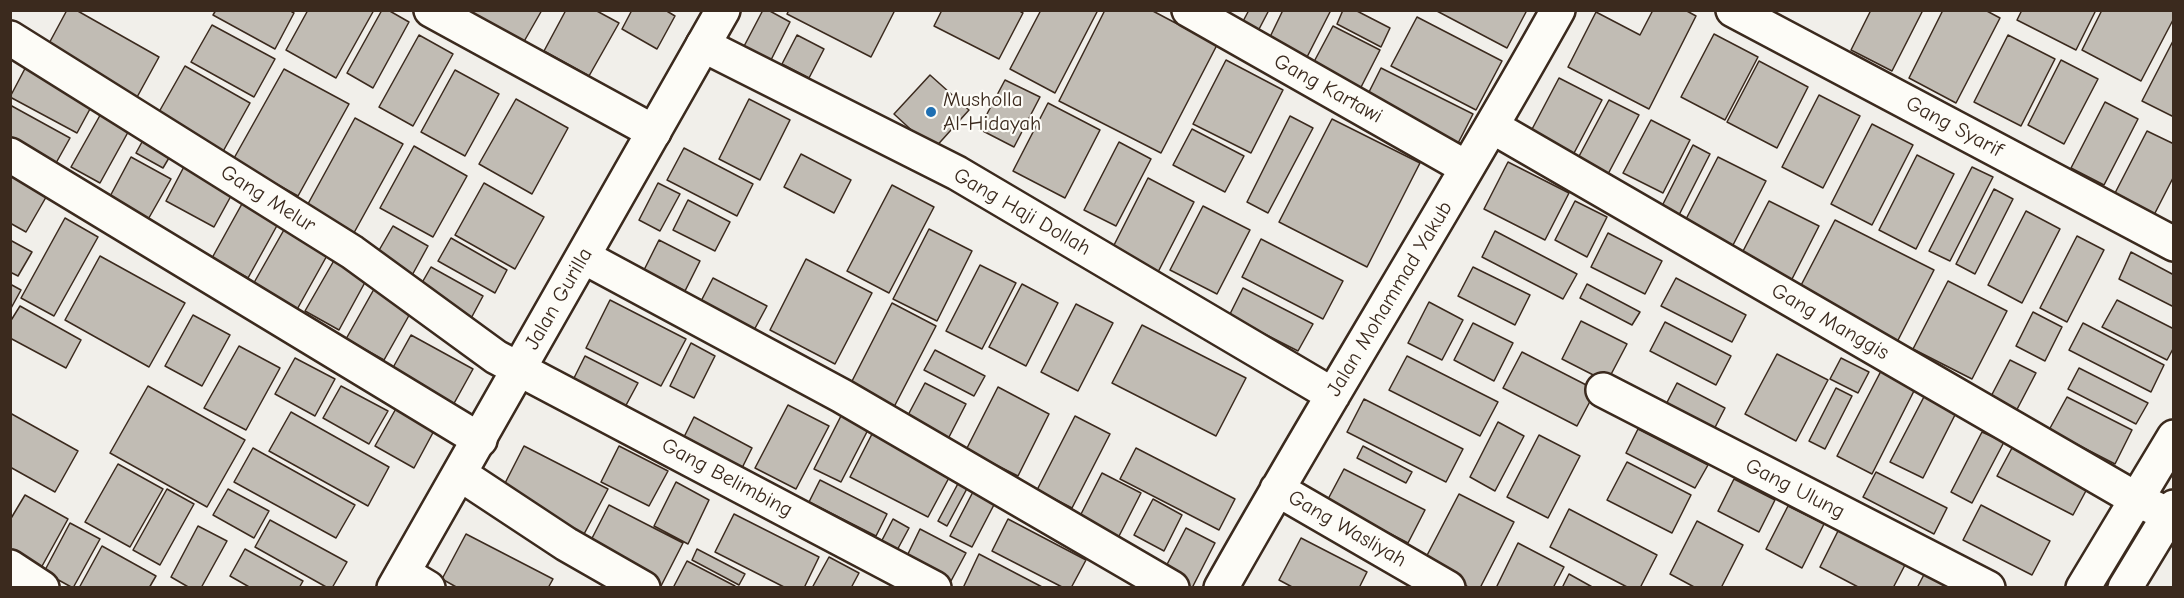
<!DOCTYPE html>
<style>
body{margin:0}
#map{position:relative;width:2184px;height:598px;overflow:hidden;background:#f1efea;font-family:"Comic Neue",sans-serif}
canvas{display:block}
.frame{position:absolute;inset:0;border:12px solid #3b2a1e;pointer-events:none}
</style>
<div id="map">
<canvas width="2184" height="598"></canvas>
<div class="frame"></div>
</div>
<script>
const c = document.querySelector('canvas').getContext('2d');
c.lineJoin = 'round';
function fillPath(path, color) {
  c.fillStyle = color;
  c.fill(path, 'evenodd');
}
function trace(path, color, width, dash) {
  c.strokeStyle = color;
  c.lineWidth = width;
  c.lineCap = dash ? 'butt' : 'round';
  c.setLineDash(dash || []);
  c.stroke(path);
}
function write(font, color, halo, rows, align = 'center') {
  c.font = font + ' "Comic Neue",sans-serif';
  c.lineWidth = 4.5;
  c.setLineDash([]);
  c.textBaseline = 'middle';
  c.strokeStyle = halo;
  c.fillStyle = color;
  for (const [text, x, y, turn = 0] of rows) {
    c.save();
    c.translate(x, y);
    c.rotate((+turn || 0) * Math.PI / 180);
    c.textAlign = isNaN(turn) ? turn : align;
    if (halo) c.strokeText(text, 0, 0);
    c.fillText(text, 0, 0);
    c.restore();
  }
}
const building = new Path2D(`
 M67,10H76L159,57L136,99L46,49Z
 M216,10H289L294,13L275,49L213,15Z
 M308,10H374L336,78L286,50Z
 M382,10H388L409,22L373,88L347,73Z
 M463,10H542L518,52Z
 M566,10H595L619,23L589,76L544,51Z
 M632,10H665L675,16L657,49L622,29Z
 M763,10H768L790,22L768,66L741,52Z
 M789,10H895L871,57L787,14Z
 M942,10H1018L1023,13L999,59L934,26Z
 M1041,10H1098L1055,93L1010,69Z
 M1105,10H1151L1217,45L1161,153L1059,101Z
 M1249,10H1269L1257,33L1241,25Z
 M1283,10H1331L1306,59L1269,39Z
 M1343,10H1355L1390,28L1381,47L1337,24Z
 M1435,10H1524L1526,12L1507,48Z
 M1653,10H1685L1696,16L1649,109L1568,67L1596,12L1640,35Z
 M1871,10H1923L1892,71L1851,50Z
 M1943,10H1985L2000,18L1956,103L1909,78Z
 M2022,10H2096L2076,50L2017,20Z
 M2102,10H2174V18L2141,81L2082,50Z
 M1417,17L1502,61L1476,110L1391,66Z
 M212,25L275,59L254,97L191,62Z
 M1333,26L1380,50L1356,97L1308,73Z
 M1714,34L1758,57L1725,120L1681,97Z
 M419,35L453,54L413,126L379,107Z
 M797,35L824,49L809,78L782,64Z
 M2008,35L2055,59L2021,126L1974,102Z
 M2174,39V117L2142,101Z
 M30,59L97,96L77,133L10,97Z
 M1226,60L1283,90L1251,153L1193,124Z
 M2061,60L2098,79L2064,144L2028,125Z
 M1759,61L1808,87L1777,148L1727,122Z
 M185,66L250,103L221,155L155,119Z
 M1381,68L1473,114L1453,153L1362,106Z
 M284,69L349,104L298,196L233,160Z
 M455,70L499,94L465,156L421,132Z
 M930,75L969,110L933,150L894,114Z
 M1559,78L1602,100L1573,155L1530,133Z
 M1005,80L1040,97L1014,147L979,129Z
 M1819,95L1860,116L1823,188L1782,167Z
 M516,99L568,128L532,194L479,164Z
 M749,99L790,120L760,180L719,159Z
 M1609,100L1639,115L1607,176L1577,160Z
 M2105,102L2138,119L2104,185L2071,168Z
 M1048,103L1100,130L1065,198L1013,171Z
 M10,105L70,138L56,163L10,137Z
 M103,110L132,125L100,183L71,167Z
 M1290,116L1313,128L1268,213L1247,202Z
 M355,118L403,144L350,240L303,213Z
 M1332,119L1420,163L1367,267L1279,222Z
 M1651,120L1690,140L1663,193L1623,173Z
 M1872,124L1913,145L1872,225L1831,204Z
 M1192,129L1244,156L1225,192L1173,165Z
 M148,131L176,146L163,168L136,153Z
 M2147,131L2174,144V176L2154,215L2114,195Z
 M1119,142L1151,159L1116,226L1084,210Z
 M1693,145L1710,154L1679,215L1662,206Z
 M414,146L467,176L433,237L380,208Z
 M684,148L753,184L737,216L667,180Z
 M801,154L851,180L834,213L784,187Z
 M1917,155L1954,174L1916,249L1879,230Z
 M131,157L171,179L146,223L107,202Z
 M1718,157L1766,181L1732,247L1684,223Z
 M188,159L237,185L214,227L166,201Z
 M1508,162L1569,193L1545,240L1484,209Z
 M1972,167L1993,177L1950,261L1929,251Z
 M10,171L49,192L26,232L10,223Z
 M1148,178L1194,202L1157,274L1111,251Z
 M484,183L544,217L515,269L455,235Z
 M658,183L680,194L660,231L639,220Z
 M892,185L934,207L889,293L847,271Z
 M1994,189L2013,199L1975,274L1956,264Z
 M688,200L730,222L715,251L673,230Z
 M1575,201L1607,217L1587,257L1555,240Z
 M1769,201L1819,226L1791,281L1741,255Z
 M243,202L279,222L248,278L212,258Z
 M1203,206L1250,230L1217,294L1170,270Z
 M2026,211L2060,229L2022,303L1988,285Z
 M65,218L98,237L54,316L21,298Z
 M1835,220L1934,270L1896,344L1797,293Z
 M393,226L428,246L410,279L374,259Z
 M285,228L329,252L295,313L251,288Z
 M929,229L972,251L937,321L893,299Z
 M1495,231L1577,274L1563,299L1482,257Z
 M1608,233L1662,261L1645,294L1591,267Z
 M2077,236L2104,250L2067,322L2040,308Z
 M451,238L507,270L495,293L438,261Z
 M1261,239L1343,281L1323,319L1242,277Z
 M10,240L32,252L18,276L10,272Z
 M659,240L700,261L685,291L644,270Z
 M2131,252L2174,275V307L2119,279Z
 M100,256L185,303L149,367L65,320Z
 M336,257L369,275L339,330L305,311Z
 M806,259L872,293L835,364L770,330Z
 M980,265L1016,283L982,349L946,331Z
 M431,267L483,296L468,324L415,295Z
 M1473,267L1530,295L1515,325L1458,296Z
 M713,278L767,306L753,332L699,305Z
 M1676,278L1746,315L1732,342L1661,306Z
 M1948,281L2007,311L1972,379L1913,349Z
 M378,282L416,303L384,360L346,339Z
 M10,284L21,290L10,310Z
 M1022,284L1058,303L1026,366L989,347Z
 M1587,284L1640,312L1632,325L1580,298Z
 M1243,288L1313,324L1298,351L1229,316Z
 M610,300L686,339L661,386L586,348Z
 M2117,300L2174,329V347L2167,360L2102,327Z
 M1429,302L1463,320L1442,360L1408,343Z
 M892,303L936,326L894,407L850,385Z
 M1076,304L1113,323L1078,391L1041,372Z
 M20,306L81,340L66,368L10,338V322Z
 M2033,312L2062,327L2045,361L2016,346Z
 M193,315L230,335L202,386L165,366Z
 M1581,321L1627,344L1607,382L1562,359Z
 M1665,322L1731,356L1716,385L1650,351Z
 M1473,323L1513,343L1494,381L1454,360Z
 M2083,323L2164,365L2151,392L2069,350Z
 M1142,325L1246,378L1216,436L1112,383Z
 M411,335L473,369L452,407L390,373Z
 M691,343L715,356L694,398L670,386Z
 M239,346L280,368L246,430L204,408Z
 M935,350L985,376L974,396L924,370Z
 M1522,352L1596,390L1577,426L1503,388Z
 M1777,354L1828,380L1796,441L1745,414Z
 M585,356L638,383L624,409L572,382Z
 M1407,356L1498,402L1480,436L1389,390Z
 M295,358L335,379L315,416L275,394Z
 M1841,358L1869,372L1858,393L1830,379Z
 M2010,360L2036,373L2013,417L1987,404Z
 M2079,368L2148,403L2136,424L2068,389Z
 M1881,371L1915,389L1872,474L1837,456Z
 M925,383L966,404L948,439L907,417Z
 M1677,383L1725,408L1708,441L1660,416Z
 M148,386L245,440L207,507L110,453Z
 M341,386L388,411L369,444L323,418Z
 M998,387L1049,414L1018,476L966,450Z
 M1836,388L1852,396L1825,449L1809,441Z
 M1927,391L1959,407L1923,478L1890,462Z
 M2067,397L2132,430L2115,464L2049,430Z
 M1364,399L1463,449L1446,482L1347,432Z
 M398,405L436,427L414,468L375,446Z
 M788,405L829,426L796,489L755,468Z
 M291,412L389,467L368,506L269,451Z
 M843,412L870,426L841,482L814,469Z
 M10,413L78,451L55,492L10,467Z
 M1075,416L1110,434L1072,508L1037,490Z
 M694,417L752,448L742,468L684,437Z
 M1498,422L1524,436L1495,491L1470,477Z
 M1638,429L1708,465L1695,488L1626,453Z
 M1982,432L2004,442L1972,503L1951,492Z
 M872,434L951,474L928,517L850,477Z
 M1539,435L1580,456L1548,518L1507,497Z
 M524,446L608,489L583,536L500,493Z
 M619,446L668,471L649,506L601,482Z
 M1363,446L1412,472L1406,483L1357,458Z
 M253,448L355,505L336,538L234,482Z
 M1136,448L1235,499L1219,530L1120,479Z
 M2012,448L2088,487L2073,515L1997,476Z
 M1627,462L1691,495L1672,533L1607,500Z
 M118,464L163,489L130,547L85,522Z
 M1344,469L1425,510L1408,543L1327,501Z
 M1876,472L1947,508L1934,534L1863,497Z
 M1102,473L1141,493L1117,540L1078,520Z
 M961,478L970,483L947,526L938,521Z
 M1734,479L1775,500L1759,532L1718,511Z
 M820,480L887,514L876,536L809,502Z
 M676,482L709,500L688,544L654,526Z
 M975,488L997,499L972,547L950,536Z
 M167,489L194,504L160,565L133,550Z
 M228,489L269,511L254,538L213,515Z
 M1459,494L1514,522L1480,588H1470L1423,563Z
 M25,495L68,519L41,568L10,551V520Z
 M1153,499L1182,515L1164,551L1134,535Z
 M609,505L683,543L660,588L586,550Z
 M1981,505L2050,541L2032,575L1963,540Z
 M1788,506L1824,524L1802,568L1766,549Z
 M1569,509L1657,555L1640,588H1629L1550,547Z
 M734,514L819,557L804,588H786L715,552Z
 M893,519L909,528L895,554L879,546Z
 M1008,519L1086,560L1071,588H1064L992,551Z
 M270,520L347,562L332,588H328L255,547Z
 M1697,521L1743,545L1721,588H1696L1670,574Z
 M70,523L100,539L73,588L44,572Z
 M198,526L227,541L201,588H190L171,577Z
 M1186,528L1215,543L1192,588H1188L1162,574Z
 M920,529L966,553L951,581L906,558Z
 M1839,529L1906,563L1893,588H1860L1820,567Z
 M466,534L553,579L548,588H458L442,579Z
 M1301,538L1367,572L1359,588H1294L1279,580Z
 M1518,543L1564,567L1553,588H1496Z
 M102,546L156,576L149,588H79Z
 M245,549L303,581L299,588H251L230,576Z
 M697,549L745,574L739,585L692,560Z
 M979,554L1044,588H963Z
 M829,557L859,573L851,588H812Z
 M687,561L735,586L734,588H673Z
 M1929,565L1968,588H1917Z
 M1569,574L1594,588H1562Z`);
fillPath(building, '#c1bcb4');
trace(building, '#3b2a1e', 1.5);
const minor = new Path2D(`
 M431,10L654,132
 M1189,10L1467,168
 M1733,10L2174,244
 M10,38L352,252L496,357L934,588
 M703,45L957,173L1333,395
 M1493,127L2136,499L2169,515
 M10,155L480,440
 M584,257L842,396L1172,588
 M1603,390L1988,588
 M460,474L566,544L643,588
 M1277,489L1448,588
 M10,567L42,588
 M403,573L428,588
 M1221,588C1330,394 1449,205 1558,10`);
const tertiary = new Path2D(`
 M394,588L723,10`);
const primary = new Path2D(`
 M2083,588L2174,437
 M2125,588L2174,507`);
trace(minor, '#3b2a1e', 38);
trace(tertiary, '#3b2a1e', 38);
trace(primary, '#3b2a1e', 38);
trace(minor, '#fdfcf7', 33);
trace(tertiary, '#fdfcf7', 33);
trace(primary, '#fdfcf7', 33);
for (const [x, y, r, color] of [
 [931,112,6,"#1f6fb2"]
]) {
  const dot = new Path2D();
  dot.arc(x, y, r, 0, 2 * Math.PI);
  c.fillStyle = color;
  c.fill(dot);
  trace(dot, '#fdfcf7', 2);
}
write('21px', '#3b2a1e', '#fdfcf7', [
 ["Gang Kartawi",1328,89,29],
 ["Gang Syarif",1954,127,28],
 ["Gang Melur",268,199,32],
 ["Gang Haji Dollah",1022,212,30],
 ["Jalan Gurilla",559,299,-60],
 ["Jalan Mohammad Yakub",1390,299,-59],
 ["Gang Manggis",1830,322,30],
 ["Gang Belimbing",727,478,28],
 ["Gang Ulung",1795,489,27],
 ["Gang Wasliyah",1347,529,30]
]);
write('21px', '#3b2a1e', '#fdfcf7', [
 ["Musholla",943,100],
 ["Al-Hidayah",943,124]
], 'left');
</script>
